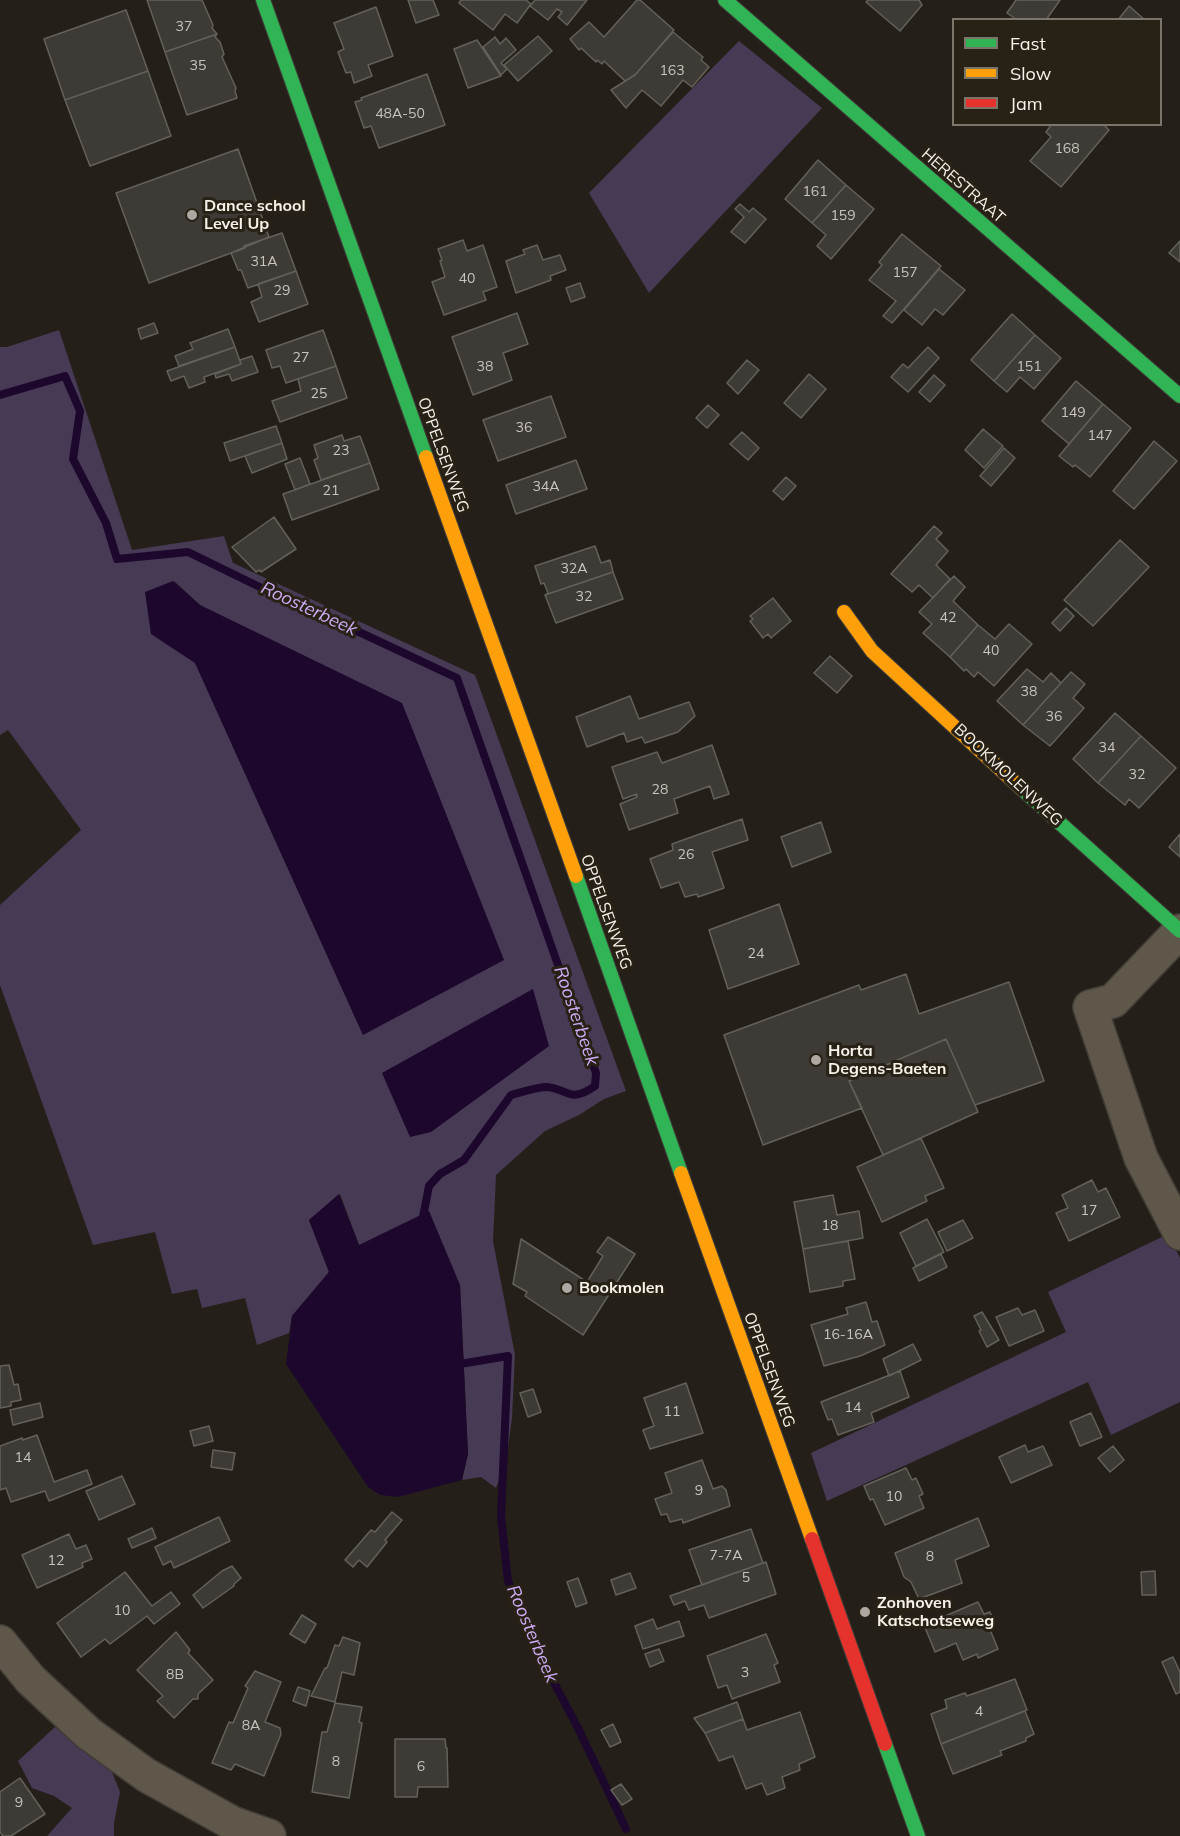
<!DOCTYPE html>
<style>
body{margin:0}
#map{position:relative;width:1180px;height:1836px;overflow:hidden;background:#242019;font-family:Mulish,sans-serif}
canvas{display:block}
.legend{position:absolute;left:952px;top:18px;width:210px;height:108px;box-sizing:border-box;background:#282115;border:2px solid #7b756a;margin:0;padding:8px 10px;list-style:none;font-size:18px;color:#f7f2ea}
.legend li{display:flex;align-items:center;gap:12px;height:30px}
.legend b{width:30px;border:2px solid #7b756a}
</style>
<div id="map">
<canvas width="1180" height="1836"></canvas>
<ul class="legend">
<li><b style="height:8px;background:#30b455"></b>Fast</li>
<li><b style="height:8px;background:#ff9f0a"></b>Slow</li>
<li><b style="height:8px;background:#e5322d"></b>Jam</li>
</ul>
</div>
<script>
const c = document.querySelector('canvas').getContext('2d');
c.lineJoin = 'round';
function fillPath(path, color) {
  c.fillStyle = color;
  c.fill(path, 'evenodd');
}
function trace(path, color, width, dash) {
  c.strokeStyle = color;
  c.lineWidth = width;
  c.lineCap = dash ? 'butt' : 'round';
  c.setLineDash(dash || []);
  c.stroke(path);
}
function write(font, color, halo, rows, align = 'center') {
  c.font = font + ' Mulish,sans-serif';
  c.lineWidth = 6;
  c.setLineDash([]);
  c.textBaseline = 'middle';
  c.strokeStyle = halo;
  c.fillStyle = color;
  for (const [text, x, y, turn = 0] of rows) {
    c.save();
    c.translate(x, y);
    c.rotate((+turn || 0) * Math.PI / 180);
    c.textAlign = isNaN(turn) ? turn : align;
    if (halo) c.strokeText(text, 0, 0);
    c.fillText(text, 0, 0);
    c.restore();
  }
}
fillPath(new Path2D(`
 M739,41L822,108L649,293L589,193Z
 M59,330L132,550L224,536L233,563L475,675L626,1091L604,1099L579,1115L545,1131L496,1175L493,1241L515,1355L512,1418L506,1462L496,1488L481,1477L462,1480L468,1454L460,1285L359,1245L340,1194L309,1220L329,1272L292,1316L289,1333L257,1345L245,1298L202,1308L197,1289L172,1294L155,1232L93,1245L0,985V905L81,830L8,730L0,735V347H7ZM174,581L200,605L363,1035L195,662Z
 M1168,1234L1180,1258V1402L1111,1435L1088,1382L827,1501L811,1453L1066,1332L1048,1292Z
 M55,1727L112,1772L120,1792L114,1823V1836H47L72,1808L54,1796L32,1788L18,1761Z`), '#473a55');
fillPath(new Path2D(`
 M173,581L200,605L402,703L504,960L363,1035L195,663L151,634L145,592Z
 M533,989L549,1046L431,1132L410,1137L382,1073Z
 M339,1194L359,1245L429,1211L460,1285L468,1454L462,1480L398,1497L380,1495L368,1487L286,1364L292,1316L329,1272L309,1220Z`), '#1d072d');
trace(new Path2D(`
 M0,395L65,376L80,411L73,459L106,523L117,559L188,552L274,594L357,631L457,678L596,1073L595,1086C568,1105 567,1087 545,1087C533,1088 522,1092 511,1095L464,1160L440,1174L429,1186L422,1222
 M454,1365L508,1356L501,1517L508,1581L531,1639L578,1728L626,1829`), '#1d072d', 8);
const building = new Path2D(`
 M147,0H202L213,25L212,28L217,34L165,52Z
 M408,0H433L439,15L416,23Z
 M461,0H526L531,4L517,23L505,14L493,30L459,3Z
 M535,0H587L567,25L558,17L562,12L557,9L548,20L530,6Z
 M637,0H640L674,30L635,75L625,81L604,61L602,64L597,60L596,62L581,48L579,50L570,39L589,22L604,37Z
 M868,0H919L922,5L900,31L866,2Z
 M1016,0H1060L1046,20H1017L1007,13Z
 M1129,6L1145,20H1118Z
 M376,7L393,56L368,65L372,76L354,83L351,72L346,73L338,52L344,49L334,23Z
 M126,10L148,71L65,100L44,39Z
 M673,32L703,57L701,60L709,67L692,87L683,80L661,106L642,90L626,108L611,90L635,75Z
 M217,34L215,37L220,42L224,54L222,57L236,88L235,91L237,98L187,115L165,52Z
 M538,36L552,51L518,81L504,65Z
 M495,37L500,44L506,38L516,50L501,63L507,69L501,75L483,47Z
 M477,40L501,76L468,88L454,49Z
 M148,71L171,136L90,166L65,100Z
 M427,74L445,125L379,148L371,126L364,128L355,102L362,100L361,98Z
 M1052,124H1103L1109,130L1061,187L1030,161L1051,137L1046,132Z
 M238,149L269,237L231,253L149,283L116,193Z
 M818,160L846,185L812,223L785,199Z
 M846,185L874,209L831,259L817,246L826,235L812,223Z
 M740,204L749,212L753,208L766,219L745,243L731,232L744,217L735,209Z
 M282,233L296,271L248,288L241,270H238L231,253L245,248L244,246Z
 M902,234L941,266L892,323L883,316L896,301L869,280L882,265L879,262Z
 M463,240L467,251L483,245L497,287L483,292L486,300L444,315L432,282L445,277L440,261L442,260L438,249Z
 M1180,241V262L1169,253Z
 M537,245L543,260L560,255L566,270L550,276L551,280L516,293L506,261L525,254L523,250Z
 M939,269L965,290L943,315L935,309L922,325L904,310Z
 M296,271L308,304L259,322L251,302L262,297L258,284Z
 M580,283L585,297L571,302L566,288Z
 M517,313L528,344L503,353L512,380L473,395L452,337Z
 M1012,314L1035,335L994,381L971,360Z
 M154,323L158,333L141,339L138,329Z
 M228,329L235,347L179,366L175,356L193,349L190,343Z
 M323,330L336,366L286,383L280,366L272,368L266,350Z
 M1035,335L1061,358L1034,389L1020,377L1007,392L994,381Z
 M235,347L241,364L204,377L205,382L189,388L184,376L171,381L167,371Z
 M928,347L939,358L908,392L891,377L903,364L908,368Z
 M252,356L258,372L232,381L229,374L216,378L215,374L241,364L240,360Z
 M747,360L759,370L738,394L727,383Z
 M336,366L347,398L280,422L272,401L301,391L298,379Z
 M809,374L826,389L801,418L784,403Z
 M934,375L945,385L930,402L919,392Z
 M1076,381L1103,404L1069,444L1042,421Z
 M551,396L566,437L498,461L483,420Z
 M1103,404L1131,428L1090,477L1075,465L1073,467L1059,456Z
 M708,405L719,415L707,428L696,418Z
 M276,426L282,443L230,461L224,443Z
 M983,429L1003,446L984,468L965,450Z
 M742,432L759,448L748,460L730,444Z
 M342,435L344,441L360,436L370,463L321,480L314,460L318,458L314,445Z
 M1154,441L1177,461L1134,509L1113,491Z
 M282,443L287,459L252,473L245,456Z
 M1004,448L1015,458L991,486L980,476Z
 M300,458L310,484L295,490L285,464Z
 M576,460L587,489L516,514L506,485Z
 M370,463L379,489L292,520L283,494Z
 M786,477L796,486L783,500L773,491Z
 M274,517L296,549L261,572L260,570L256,572L232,547Z
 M934,526L942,533L936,539L948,551L936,565L950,579L933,598L919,585L912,592L891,574Z
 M1120,540L1149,567L1093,626L1064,600Z
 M595,546L601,563L610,560L613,572L545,595L548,593L544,583L541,584L535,566Z
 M613,572L623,599L556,623L545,595Z
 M954,576L965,587L953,601L978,625L950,657L923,633L932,624L919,612Z
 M773,598L791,621L771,638L768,634L763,638L750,621L753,619L750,616Z
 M1066,608L1074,616L1060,631L1052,623Z
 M1009,624L1032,644L994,686L978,672L974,677L966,669L964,671L950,657L978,625L995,639Z
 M830,656L852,676L837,693L814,673Z
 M1027,669L1043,682L1051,673L1061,683L1023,725L997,701Z
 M1071,672L1085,684L1073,698L1084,708L1050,746L1023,725Z
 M630,696L639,719L689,702L695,716L678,732L645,743L642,737L627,742L624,733L587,747L576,717Z
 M1115,713L1141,736L1098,783L1073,759Z
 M1141,736L1176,768L1139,808L1129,799L1125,805L1098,783Z
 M712,745L729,794L714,799L710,786L674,799L678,813L629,830L620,804L637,797V794L623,799L612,767L657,752L662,763Z
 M742,819L748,840L712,852L724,888L698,897L697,894L685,897L679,882L661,888L650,859L673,850L672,844Z
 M821,822L831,852L792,867L781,837Z
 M1180,834V857L1169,847Z
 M779,904L799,964L728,989L709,930Z
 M906,974L919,1014L1009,982L1044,1081L975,1105L946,1039L849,1081L862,1108L763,1145L724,1035L859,985L861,990Z
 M946,1039L978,1112L883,1155L849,1081Z
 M921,1138L944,1188L925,1196L927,1201L882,1222L857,1167Z
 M1092,1180L1098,1192L1106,1188L1120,1217L1069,1241L1056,1213L1068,1208L1062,1195Z
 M833,1195L837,1215L859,1211L863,1238L803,1249L794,1202Z
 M927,1219L944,1252L916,1266L900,1233Z
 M963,1220L973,1238L947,1251L938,1232Z
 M608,1237L635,1254L583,1335L525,1296L527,1292L513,1284L521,1239L587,1282L603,1256L597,1252Z
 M848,1241L855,1279L843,1281V1286L810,1292L803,1249Z
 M941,1254L947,1267L919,1281L913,1268Z
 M866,1302L872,1322L877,1321L885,1345L860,1356L824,1366L811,1325L848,1314L846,1308Z
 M1018,1308L1022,1315L1035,1310L1044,1331L1009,1346L996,1317Z
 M982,1312L999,1340L987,1347L979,1331L981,1330L974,1316Z
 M913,1344L921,1360L889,1376L883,1359Z
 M9,1365L14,1385L18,1384L21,1400L11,1402V1406L0,1408V1366Z
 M900,1371L909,1397L871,1413L874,1422L838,1435L832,1419L828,1420L821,1402Z
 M686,1383L703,1433L650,1449L643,1430L654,1426L644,1398Z
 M533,1389L541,1412L528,1417L520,1393Z
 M40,1403L43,1417L13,1425L10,1410Z
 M1091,1413L1102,1437L1080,1446L1070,1422Z
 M209,1426L213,1441L194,1446L190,1431Z
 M37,1435L54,1482L87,1470L92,1484L49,1501L45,1491L11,1502L6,1488L0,1490V1446L22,1438L23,1440Z
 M1025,1445L1028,1452L1043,1446L1052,1465L1011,1483L999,1457Z
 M1113,1446L1124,1460L1110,1472L1098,1458Z
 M213,1450L235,1453L232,1470L211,1467Z
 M702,1460L713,1489L722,1486L726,1490L730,1506L683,1523L682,1519L670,1522L667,1514L661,1515L655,1499L672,1493L665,1473Z
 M906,1468L912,1480L916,1478L923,1494L919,1496L924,1508L885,1525L873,1499L870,1500L864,1486Z
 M122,1476L135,1504L99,1520L86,1491Z
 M392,1512L402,1520L385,1540L387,1542L367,1567L359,1560L353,1567L345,1560L371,1530L375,1532Z
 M219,1517L230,1541L174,1568L171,1561L163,1565L155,1547Z
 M978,1518L989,1546L955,1560L962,1583L919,1599L911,1582L904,1577L895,1553Z
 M152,1528L156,1538L132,1548L128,1539Z
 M751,1529L763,1563L702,1585L689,1550Z
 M69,1534L76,1549L86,1545L92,1559L82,1563L83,1567L37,1588L22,1555Z
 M766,1562L776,1594L709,1618L704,1605L689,1610L685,1601L674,1605L670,1596Z
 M232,1566L241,1578L234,1584V1586L203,1608L193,1595L222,1571Z
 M1155,1571L1156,1595H1142L1141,1572Z
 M125,1572L152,1606L171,1592L180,1604L154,1624L147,1616L110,1644L105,1639L81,1657L57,1623Z
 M630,1573L636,1588L616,1595L611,1580Z
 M578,1578L587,1603L576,1607L567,1582Z
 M978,1602L984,1614L990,1612L995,1625L989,1627L998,1649L978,1658L977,1654L963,1660L956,1643L935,1652L924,1625Z
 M302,1615L316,1624L305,1643L290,1634Z
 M653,1619L657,1629L679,1621L684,1636L643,1649L635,1626Z
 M176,1632L190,1650L188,1653L213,1680L198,1694V1699H193L174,1718L157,1701L163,1696L137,1670Z
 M766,1634L778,1663L774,1665L780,1682L732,1699L727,1685L718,1688L707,1656Z
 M343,1637L360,1643L354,1675L342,1672L335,1702L311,1696L325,1668H327L335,1645L339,1646Z
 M659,1649L664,1661L650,1667L645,1654Z
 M1173,1657L1180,1672V1692L1176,1694L1162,1662Z
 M255,1671L281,1682L265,1722L280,1728L281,1734L264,1776L235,1764L231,1770L212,1763L229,1722L233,1723L248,1688L245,1686Z
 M1015,1679L1027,1710L941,1744L931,1714L947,1708L945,1700L965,1693L967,1696Z
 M298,1687L310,1691L306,1706L293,1701Z
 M737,1702L743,1719L705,1733L694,1718Z
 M335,1703L362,1707L359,1722L362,1723L349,1798L312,1792L322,1732H327Z
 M1025,1711L1034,1734L1026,1738V1741L1000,1751L1002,1755L953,1774L941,1744Z
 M800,1712L815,1757L799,1764L800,1770L782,1777L785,1788L767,1795L762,1783L746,1789L733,1756L719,1761L705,1733L743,1719L747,1730Z
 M613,1724L621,1742L610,1747L601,1730Z
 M395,1739H445L446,1748H447L448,1787H418L417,1797H395Z
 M20,1778L45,1814L11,1836H3L0,1832V1792Z
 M621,1784L632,1799L622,1805L611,1790Z`);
fillPath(building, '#3e3a35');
trace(building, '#64615b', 1.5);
const street = new Path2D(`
 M1180,931L1113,1001L1090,1007L1141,1158L1180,1233
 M0,1642L30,1679L88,1733L146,1775L232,1823L269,1836`);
const fast = new Path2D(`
 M263,0L426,457
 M725,0L1180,396
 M1022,789L1180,931
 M576,876L681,1173
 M885,1744L918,1836`);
const slow = new Path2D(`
 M426,457L576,876
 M844,612L872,651L1022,789
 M681,1173L812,1539`);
const jam = new Path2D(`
 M812,1539L885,1744`);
trace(street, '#413d37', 36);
trace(fast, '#413d37', 16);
trace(slow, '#413d37', 16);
trace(jam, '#413d37', 16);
trace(street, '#5f574a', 33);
trace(fast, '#30b455', 14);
trace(slow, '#ff9f0a', 14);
trace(jam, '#e5322d', 14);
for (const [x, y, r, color] of [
 [192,215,6,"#ada8a1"],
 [816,1060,6,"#ada8a1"],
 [567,1288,6,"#ada8a1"],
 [865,1612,6,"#ada8a1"]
]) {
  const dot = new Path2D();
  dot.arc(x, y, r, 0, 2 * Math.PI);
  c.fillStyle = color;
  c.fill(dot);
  trace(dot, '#282115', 2);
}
write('14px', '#c9c4bd', null, [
 ["37",184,27],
 ["35",198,66],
 ["163",672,71],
 ["48A-50",400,114],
 ["168",1067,149],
 ["161",815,192],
 ["159",843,216],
 ["31A",264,262],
 ["157",905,273],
 ["40",467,279],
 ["29",282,291],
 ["27",301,358],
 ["38",485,367],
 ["151",1029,367],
 ["25",319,394],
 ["149",1073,413],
 ["36",524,428],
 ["147",1100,436],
 ["23",341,451],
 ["34A",546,487],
 ["21",331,491],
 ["32A",574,569],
 ["32",584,597],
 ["42",948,618],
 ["40",991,651],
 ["38",1029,692],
 ["36",1054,717],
 ["34",1107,748],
 ["32",1137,775],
 ["28",660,790],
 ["26",686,855],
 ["24",756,954],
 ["17",1089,1211],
 ["18",830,1226],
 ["16-16A",848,1335],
 ["14",853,1408],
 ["11",672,1412],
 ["14",23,1458],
 ["9",699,1491],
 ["10",894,1497],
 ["7-7A",726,1556],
 ["8",930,1557],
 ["12",56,1561],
 ["5",746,1578],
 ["10",122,1611],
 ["3",745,1673],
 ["8B",175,1675],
 ["4",979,1712],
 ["8A",251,1726],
 ["8",336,1762],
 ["6",421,1767],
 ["9",19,1803]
]);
write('16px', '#f7f2ea', '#282115', [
 ["HERESTRAAT",963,186,41],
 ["OPPELSENWEG",443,455,70],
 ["BOOKMOLENWEG",1008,775,43],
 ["OPPELSENWEG",606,912,70],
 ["OPPELSENWEG",769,1370,70]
]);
write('bold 16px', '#f7f2ea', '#282115', [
 ["Dance school",204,206],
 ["Level Up",204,224],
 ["Horta",828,1051],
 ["Degens-Baeten",828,1069],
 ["Bookmolen",579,1288],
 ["Zonhoven",877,1603],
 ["Katschotseweg",877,1621]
], 'left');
write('italic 18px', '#d0adf8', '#282115', [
 ["Roosterbeek",309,609,25],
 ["Roosterbeek",576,1016,71],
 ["Roosterbeek",532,1634,67]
]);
</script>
